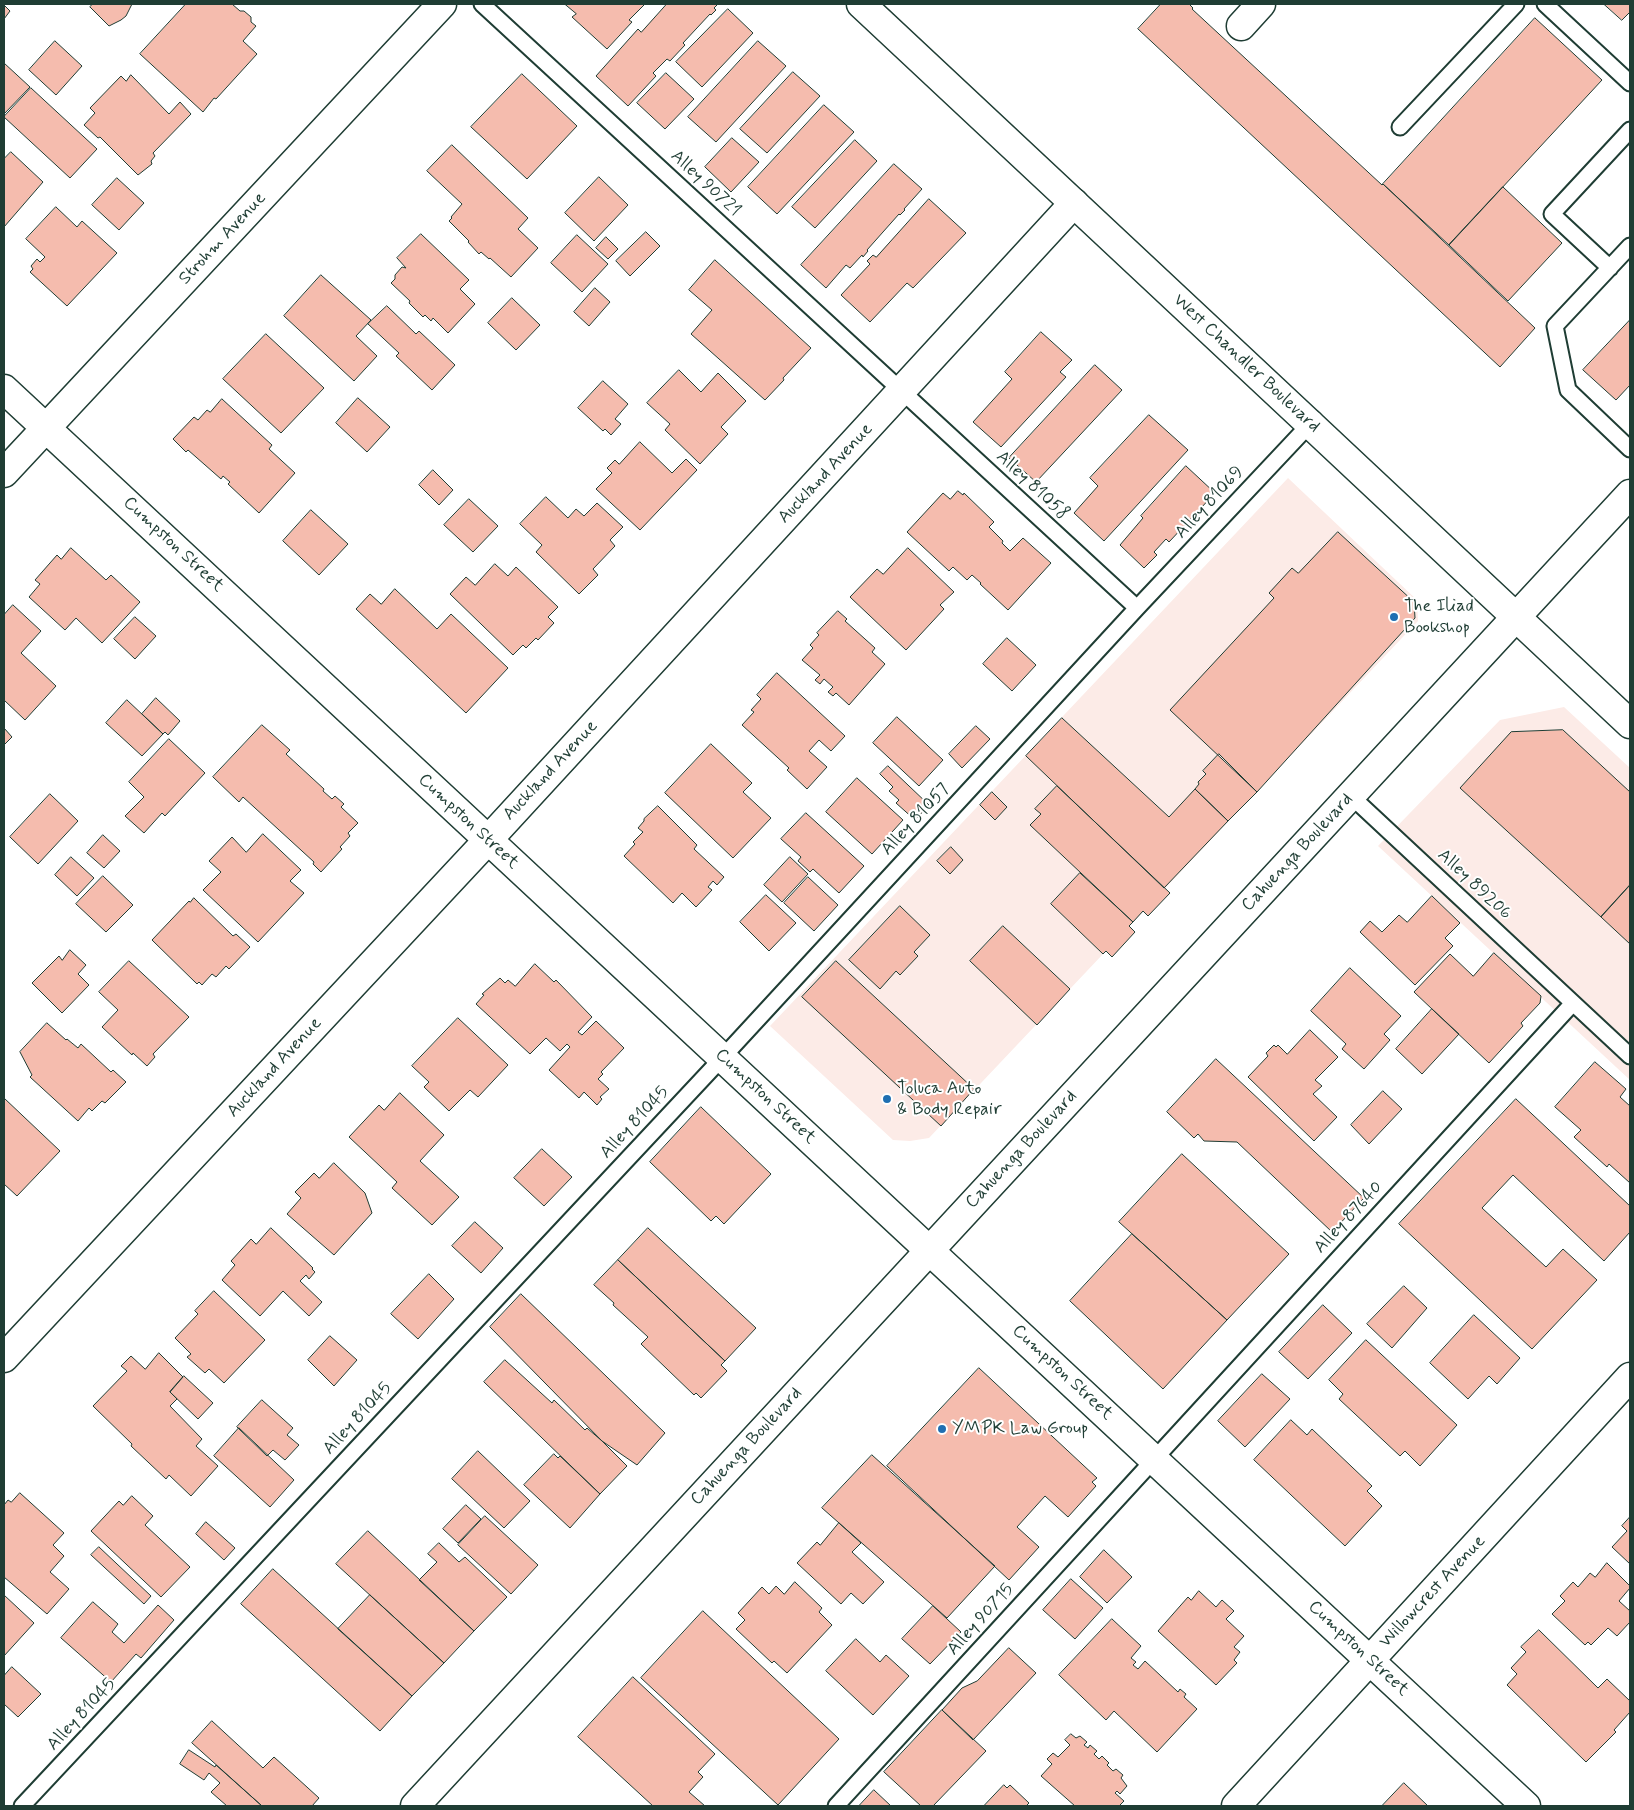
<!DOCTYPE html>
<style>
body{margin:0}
#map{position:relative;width:1634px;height:1810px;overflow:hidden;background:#fff;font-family:Mynerve,sans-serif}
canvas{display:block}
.frame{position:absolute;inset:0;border:5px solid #1f3d34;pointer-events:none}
</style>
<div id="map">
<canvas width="1634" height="1810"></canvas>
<div class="frame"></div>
</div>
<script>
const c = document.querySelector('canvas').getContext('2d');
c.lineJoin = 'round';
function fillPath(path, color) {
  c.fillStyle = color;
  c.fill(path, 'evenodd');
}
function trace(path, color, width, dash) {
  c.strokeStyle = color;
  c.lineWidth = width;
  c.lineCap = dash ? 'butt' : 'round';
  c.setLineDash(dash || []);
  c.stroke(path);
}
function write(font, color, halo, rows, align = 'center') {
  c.font = font + ' Mynerve,sans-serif';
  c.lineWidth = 4;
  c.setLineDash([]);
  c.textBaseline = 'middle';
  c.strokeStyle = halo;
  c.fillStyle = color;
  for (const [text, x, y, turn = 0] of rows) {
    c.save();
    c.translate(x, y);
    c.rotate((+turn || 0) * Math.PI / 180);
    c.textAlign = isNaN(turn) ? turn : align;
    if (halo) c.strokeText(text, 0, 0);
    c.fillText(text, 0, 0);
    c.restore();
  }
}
fillPath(new Path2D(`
 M1288,478L1417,600L1418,621L929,1138L910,1141L893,1140L770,1026Z
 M1564,707L1630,768V1080L1378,846L1500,720Z`), '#fcebe7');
const building = new Path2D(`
 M93,4H132L126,16L121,20L109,26L90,7Z
 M186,4H232L240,11H244L251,17V22L256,26L243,41L257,54L216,99L214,98L203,112L140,54Z
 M565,4H645L629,20L632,22L607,49L572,17L576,14Z
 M667,4H718L714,8L716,10L711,15L710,14L683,43L685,45L670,61L667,59L653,73L656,76L628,106L596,76L638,29L641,32Z
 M1161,4H1189L1193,8L1192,9L1382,185L1383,184L1535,328L1500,367L1138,29Z
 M1604,4H1630V12L1622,20Z
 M4,5L10,11L4,19Z
 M728,9L753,33L702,87L676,62Z
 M1535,18L1602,80L1449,245L1383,184Z
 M55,41L82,66L56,95L29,70Z
 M758,41L786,66L716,142L688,117Z
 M4,63L30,87L4,114Z
 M793,72L820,96L767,153L740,129Z
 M666,73L694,99L665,129L637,103Z
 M522,74L577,126L527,179L471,127Z
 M131,75L169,114L180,102L191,114L153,153L155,156L151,161L152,164L138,175L100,137L98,138L84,125L95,113L90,108L121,76L126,81Z
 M31,88L97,149L70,178L4,117Z
 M824,105L854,132L777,214L748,187Z
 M732,138L759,162L731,192L705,167Z
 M855,140L877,161L815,228L792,207Z
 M452,145L528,218L518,229L538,248L511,277L490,258L489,259L481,252L479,254L468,242L469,241L449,221L452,218L451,217L462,204L427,171Z
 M11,152L43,182L4,227V159Z
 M894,164L922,189L904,209L905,210L900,215L899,214L867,250L868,251L863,257L862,255L850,268L846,265L826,288L801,265Z
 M599,177L628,205L594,241L565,213Z
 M117,178L144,203L119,230L92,205Z
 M1503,187L1562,243L1508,301L1449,245Z
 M929,199L966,233L913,288L907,283L870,322L841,295L870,264L867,261L873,255L876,257Z
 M56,207L77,227L82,221L117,253L67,306L30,272L33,269L31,266L37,259L40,262L45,257L26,239Z
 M646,232L660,246L630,276L616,261Z
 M421,234L469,280L460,289L475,304L448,333L433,318L431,321L425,315L423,317L409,303L410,301L391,283L395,279V275L402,267L406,268L397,258Z
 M577,235L608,264L582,292L551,263Z
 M606,237L618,249L608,259L596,248Z
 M715,260L811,348L783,378L784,380L765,400L691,334L712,310L689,290Z
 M321,275L371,320L356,336L377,356L354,381L284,316Z
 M595,288L610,302L589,326L574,312Z
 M512,298L540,325L516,350L488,323Z
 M387,306L416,334L419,331L455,365L432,390L396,356L399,353L368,324Z
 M1630,320V385L1616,400L1583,370Z
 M1041,332L1072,360L1060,372L1066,377L1001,447L973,422L1012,379L1005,372Z
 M266,334L324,388L281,433L223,379Z
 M1095,365L1122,390L1036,482L1009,458Z
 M679,370L701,392L718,373L746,401L721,427L728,434L700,464L665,430L670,424L647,403Z
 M603,381L628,404L615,419L621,424L611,435L605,429L603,431L578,408Z
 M358,398L390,427L367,452L336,423Z
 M222,399L272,445L269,449L295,473L259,513L228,484L230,482L223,476L221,479L188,450L186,452L173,439L194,417L198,420L207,410L210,412Z
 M1149,415L1188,450L1104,541L1074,513L1098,486L1090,478Z
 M640,442L672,473L686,459L697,470L640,530L596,489L612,473L607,468L615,460L619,464Z
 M1186,466L1215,493L1169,542L1166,539L1154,552L1157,555L1144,568L1120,545L1143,518L1141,516Z
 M433,470L453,490L439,505L419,485Z
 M958,491L963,495L964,493L994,522L989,527L1003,541L1002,543L1010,551L1023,538L1051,563L1008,610L980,584L981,583L972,575L967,580L953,567L949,571L907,532L943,493L950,499Z
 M546,497L568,518L576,509L584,516L597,503L623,527L610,540L615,546L593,569L598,575L579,594L536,552L542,545L520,524Z
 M469,499L498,526L473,552L444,525Z
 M311,510L348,544L319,575L283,541Z
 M1338,532L1414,602L1415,618L1257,792L1170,710L1274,598L1269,593L1292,568L1298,573Z
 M71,548L106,580L111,575L140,602L102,643L76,618L65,630L29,597L40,584L35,580L57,555L61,559Z
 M908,548L954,592L940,605L944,609L906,650L850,597L877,569L883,574Z
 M495,564L508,576L516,567L558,607L548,617L554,623L538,640L536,638L526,648L523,645L513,655L450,594L466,577L475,585Z
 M395,589L437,629L451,614L508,668L466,713L356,609L370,594L381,604Z
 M13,605L41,631L21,653L56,686L25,720L4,700V615Z
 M838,611L847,619L845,621L875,648L872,652L885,664L849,705L836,693L833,696L828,692L833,687L824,679L820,684L815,680L820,675L802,660L813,648L810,645L819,635L817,633Z
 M135,617L156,636L135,659L114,639Z
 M1007,638L1036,665L1012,691L983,664Z
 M777,673L845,736L831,751L819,740L809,751L827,767L807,789L787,770L789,768L742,725L754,712L751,710L761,699L757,695Z
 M156,698L180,721L168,735L165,732L163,734L142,714Z
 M127,700L163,734L142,756L106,723Z
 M897,717L943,760L919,786L873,743Z
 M1062,718L1169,817L1195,789L1228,821L1164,888L1026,756Z
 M262,725L290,750L286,754L324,789L323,791L332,799L335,796L344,804L341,807L358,823L348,833L350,836L340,847L342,849L321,872L313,864L314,862L243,797L239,802L213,777Z
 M976,726L990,739L962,768L949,754Z
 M4,728L12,737L4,745Z
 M1563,730L1630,792V885L1601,917L1460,788L1511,732Z
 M169,739L205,773L165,816L162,813L144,833L125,816L144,797L129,782Z
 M711,744L752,783L743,792L771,818L733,858L665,793Z
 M1219,754L1257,792L1228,821L1195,789L1199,784L1198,782L1206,774L1203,771Z
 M888,766L929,805L915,820L896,803L899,800L889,791L893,787L880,774Z
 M857,778L903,820L872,854L826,812Z
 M1057,786L1170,893L1148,916L1143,911L1133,922L1030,825L1041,814L1035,809Z
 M992,792L1007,807L995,820L980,805Z
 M50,794L78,821L38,864L10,837Z
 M658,806L697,845L694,849L724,877L717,885L713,881L708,887L712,890L696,907L682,893L673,903L624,856L635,844L633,842L643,832L638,828L644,821V819Z
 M806,813L864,866L839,893L813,869L810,872L798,861L801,857L781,839Z
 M263,834L301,870L290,881L304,893L258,942L203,890L221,872L209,861L232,837L246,852Z
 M103,835L120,851L104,868L87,853Z
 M951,847L963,860L950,874L937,861Z
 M71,857L94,878L77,896L55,875Z
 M790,857L808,874L782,902L764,885Z
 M1080,873L1133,922L1129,926L1135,932L1112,957L1106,951L1103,954L1051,904Z
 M103,876L133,905L106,932L76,904Z
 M808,877L838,905L814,931L784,903Z
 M1630,885V944L1601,917Z
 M766,895L796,923L769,951L740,922Z
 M1432,896L1460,923L1445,938L1453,946L1415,985L1360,932L1370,921L1382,932L1399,915L1407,922Z
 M194,898L233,936L236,934L250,947L229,969L226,966L216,977L212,974L202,985L199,982L197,984L152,940L189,901L190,902Z
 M900,906L930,935L914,952L918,956L900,975L896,971L880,989L849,960Z
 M1003,926L1070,989L1037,1025L970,961Z
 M70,950L86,965L78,974L89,985L62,1013L32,983L59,956L62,960Z
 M1494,953L1541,996L1540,1003L1521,1023L1523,1026L1489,1063L1414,992L1450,954L1473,976Z
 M129,961L189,1017L153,1054L155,1057L147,1066L133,1053L132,1055L102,1027L118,1010L99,992Z
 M836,961L974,1089L941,1126L802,997Z
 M535,964L554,982L556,980L592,1017L578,1032L582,1035L596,1021L624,1048L601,1072L603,1074L598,1079L609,1089L600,1097L602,1099L597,1105L584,1092L579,1098L549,1070L570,1047L567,1044L560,1051L546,1038L530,1054L476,1004L484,995L482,994L500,978L505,983L508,980L515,986Z
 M1350,968L1401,1016L1384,1034L1390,1040L1364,1069L1342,1049L1346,1044L1311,1011Z
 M1432,1009L1459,1034L1422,1074L1396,1049Z
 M458,1018L508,1065L478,1097L470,1090L449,1111L424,1087L429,1082L412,1066Z
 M47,1023L66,1040L67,1039L78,1048L81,1044L111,1072L113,1070L126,1082L105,1103L102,1101L92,1111L89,1108L78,1121L30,1077L32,1075L20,1052Z
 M1310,1030L1338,1057L1315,1080L1322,1086L1313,1094L1337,1117L1314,1141L1248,1077L1268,1056L1266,1053L1274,1045L1276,1047L1278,1045L1287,1054Z
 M1216,1059L1364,1198L1332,1232L1237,1142L1204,1141L1198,1134L1194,1138L1167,1112Z
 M1595,1062L1626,1089L1620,1097L1630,1106V1183L1609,1164L1607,1167L1574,1137L1581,1130L1555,1107Z
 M1383,1091L1402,1109L1369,1144L1351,1125Z
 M400,1093L444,1135L420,1161L459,1197L432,1225L392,1188L397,1182L349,1137L379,1105L384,1110Z
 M4,1098L60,1151L17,1196L4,1184Z
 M1516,1099L1630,1206V1232L1604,1261L1513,1175L1482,1208L1546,1267L1563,1249L1597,1280L1532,1349L1399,1224Z
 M701,1107L771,1174L724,1224L716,1216L711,1221L650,1162Z
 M542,1149L572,1177L544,1206L514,1178Z
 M1182,1154L1289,1254L1227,1320L1119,1222Z
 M334,1163L365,1193L372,1213L334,1255L287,1214L301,1198L295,1192L314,1173L319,1178Z
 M475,1222L503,1248L481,1273L452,1246Z
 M271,1228L313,1268L312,1269L315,1272L309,1279L306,1275L300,1281L322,1302L309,1316L283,1291L260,1316L222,1280L235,1265L231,1261L251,1239L256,1244Z
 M648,1228L756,1328L725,1361L618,1260Z
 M1132,1234L1227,1320L1163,1389L1070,1301Z
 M618,1260L725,1361L721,1365L727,1371L701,1398L696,1393L694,1395L641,1344L648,1337L613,1305L614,1303L594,1285Z
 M429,1274L454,1299L418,1339L391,1314Z
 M1404,1286L1427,1308L1392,1348L1367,1324Z
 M214,1291L265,1340L224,1383L209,1369L205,1373L187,1357L191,1354L175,1338L198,1314L195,1311Z
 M521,1294L665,1433L637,1465L602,1441L490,1327Z
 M1323,1305L1352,1333L1308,1379L1279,1352Z
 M1474,1315L1520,1358L1497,1384L1489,1376L1468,1399L1430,1363Z
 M330,1336L357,1360L334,1386L308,1360Z
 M1366,1340L1457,1425L1420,1466L1405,1451L1400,1456L1339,1399L1343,1394L1329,1380Z
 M159,1353L183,1377L170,1392L177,1399L170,1406L202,1439L196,1446L218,1466L191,1496L169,1475L166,1479L131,1446L132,1444L93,1406L127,1371L121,1366L131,1356L145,1369Z
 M505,1360L552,1403L554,1400L585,1430L587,1428L602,1441L627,1466L600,1494L484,1382Z
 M979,1368L1097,1478L1092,1482L1096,1486L1068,1517L1045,1496L1017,1527L1039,1547L1009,1580L887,1466Z
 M1262,1374L1290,1399L1245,1447L1218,1421Z
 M184,1376L213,1403L198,1419L170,1392Z
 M262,1400L293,1428L287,1435L299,1445L285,1460L273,1450L267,1456L237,1427Z
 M1291,1420L1307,1435L1312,1429L1372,1486L1367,1491L1382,1506L1345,1546L1254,1460Z
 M239,1428L294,1480L270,1507L214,1456Z
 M478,1451L530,1501L504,1528L452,1479Z
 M554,1454L558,1458L560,1456L600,1494L570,1528L524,1485Z
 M872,1455L995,1566L947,1618L822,1508Z
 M20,1493L64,1533L53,1545L64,1556L50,1572L69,1589L47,1614L4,1577V1505L8,1500L11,1502Z
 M132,1496L153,1516L145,1525L190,1567L161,1597L91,1531L119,1501L123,1505Z
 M466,1505L481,1519L458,1543L443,1529Z
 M485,1516L538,1565L511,1594L458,1545Z
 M1630,1517V1564L1612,1547L1627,1531L1622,1526Z
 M206,1522L235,1548L224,1560L196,1534Z
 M839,1523L861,1543L852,1552L884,1582L863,1604L851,1593L841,1604L797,1563L817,1542L820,1545Z
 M368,1531L474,1631L444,1663L336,1564Z
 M439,1543L459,1562L465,1557L507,1597L474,1631L419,1580L437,1562L428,1554Z
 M99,1547L151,1596L144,1604L91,1555Z
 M1104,1550L1132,1577L1107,1603L1080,1577Z
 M1607,1563L1630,1586V1588L1619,1601L1630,1611V1622L1617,1636L1608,1628L1591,1645L1588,1642L1585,1645L1552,1614L1565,1601L1560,1596L1573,1582L1578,1587L1590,1573L1595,1577Z
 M273,1569L412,1696L380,1731L241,1604Z
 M1071,1579L1103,1608L1075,1639L1043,1610Z
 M795,1582L822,1608L819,1612L832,1625L787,1673L774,1661L772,1663L736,1629L745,1620L738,1613L762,1587L769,1594L776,1586L784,1594Z
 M1199,1591L1216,1607L1222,1600L1234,1611L1226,1619L1244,1636L1234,1647L1240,1652L1234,1660L1237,1663L1216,1685L1158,1631L1188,1597L1191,1600Z
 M4,1595L34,1623L4,1656Z
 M370,1595L444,1663L412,1696L338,1629Z
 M93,1602L118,1624L112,1632L124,1643L158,1605L174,1620L141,1658L136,1654L111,1682L61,1638Z
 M933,1606L961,1632L930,1664L902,1639Z
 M703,1611L839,1739L778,1805L641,1678Z
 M1112,1619L1141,1646L1131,1658L1136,1662L1133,1665L1138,1669L1145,1661L1178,1692L1180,1689L1186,1694L1184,1697L1197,1709L1157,1752L1114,1711L1106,1720L1059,1675Z
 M1539,1630L1598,1688L1607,1679L1630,1701V1712L1614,1730L1616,1732L1586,1762L1507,1685L1517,1674L1511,1668L1526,1652L1521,1647Z
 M856,1639L880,1662L886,1655L909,1676L873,1715L826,1671Z
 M1009,1648L1036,1673L973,1740L942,1710L962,1688L977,1681Z
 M12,1667L41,1694L18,1717L4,1704V1676Z
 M633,1677L715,1754L698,1772L703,1777L689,1792L705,1806H653L578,1737Z
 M942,1710L986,1751L933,1806H921L884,1772Z
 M212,1721L263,1768L274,1757L319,1798L312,1806H262L192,1743Z
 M1071,1734L1076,1738L1080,1736L1087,1742L1084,1745L1088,1748L1090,1745L1097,1751L1094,1754L1099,1759L1102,1756L1109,1763L1107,1765L1113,1771L1116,1769L1123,1775L1121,1778L1127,1786L1120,1794L1117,1791L1115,1793L1124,1801L1119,1806H1075L1041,1776L1052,1764L1047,1759L1053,1753L1058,1757L1070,1745L1065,1740Z
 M189,1750L215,1767L216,1765L262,1806H227L211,1792L220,1783L209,1773L204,1780L180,1764Z
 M1404,1783L1428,1806H1382Z
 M1004,1785L1007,1788L1010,1785L1029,1803L1026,1806H984Z
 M874,1790L891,1806H859Z`);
fillPath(building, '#f5bcae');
trace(building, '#1f3d34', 1);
const service = new Path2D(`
 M482,4L1137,608
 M1545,4L1630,83
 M1400,127L1516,4
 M1630,246L1555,326L1568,390L1630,449
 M1610,268L1552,214L1630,130
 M1351,796L1630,1056
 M22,1806L723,1057L1137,608L1310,424
 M836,1806L1573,1003`);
const minor = new Path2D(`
 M1241,26L1261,4
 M4,389L1526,1806
 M1310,424L1630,724
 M4,473L442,4
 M4,1358L488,840L1074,203
 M1236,1806L1630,1377`);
const tertiary = new Path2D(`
 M861,4L1310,424`);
const secondary = new Path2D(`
 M415,1806L1630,494`);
trace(service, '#1f3d34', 19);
trace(minor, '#1f3d34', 31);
trace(tertiary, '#1f3d34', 31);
trace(secondary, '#1f3d34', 31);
trace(service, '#fff', 15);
trace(minor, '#fff', 28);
trace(tertiary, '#fff', 28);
trace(secondary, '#fff', 28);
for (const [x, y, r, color] of [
 [1394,617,5,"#1f6fb2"],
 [887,1099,5,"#1f6fb2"],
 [942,1429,5,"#1f6fb2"]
]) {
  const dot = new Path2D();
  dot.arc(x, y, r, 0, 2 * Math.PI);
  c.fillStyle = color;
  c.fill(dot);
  trace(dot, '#fff', 2);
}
write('18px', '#1f3d34', '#fff', [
 ["Alley 90721",705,184,43],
 ["Strohm Avenue",223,239,-47],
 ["West Chandler Boulevard",1246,364,43],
 ["Auckland Avenue",826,474,-47],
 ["Alley 81058",1032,486,43],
 ["Alley 81069",1210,503,-47],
 ["Cumpston Street",173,545,43],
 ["Auckland Avenue",551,771,-47],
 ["Alley 81057",916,820,-47],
 ["Cumpston Street",468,822,43],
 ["Cahuenga Boulevard",1298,853,-47],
 ["Alley 89206",1474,885,43],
 ["Auckland Avenue",275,1068,-47],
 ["Cumpston Street",765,1097,43],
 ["Alley 81045",635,1123,-47],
 ["Cahuenga Boulevard",1022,1150,-47],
 ["Alley 87640",1349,1218,-47],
 ["Cumpston Street",1062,1373,43],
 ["Alley 81045",358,1419,-47],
 ["Cahuenga Boulevard",747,1447,-47],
 ["Willowcrest Avenue",1433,1592,-47],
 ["Alley 90715",981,1620,-48],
 ["Cumpston Street",1358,1649,43],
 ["Alley 81045",82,1715,-47]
]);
write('18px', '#1f3d34', '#fff', [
 ["The Iliad",1404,607],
 ["Bookshop",1404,628],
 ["Toluca Auto",897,1089],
 ["& Body Repair",897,1110],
 ["YMPK Law Group",952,1429]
], 'left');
</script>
